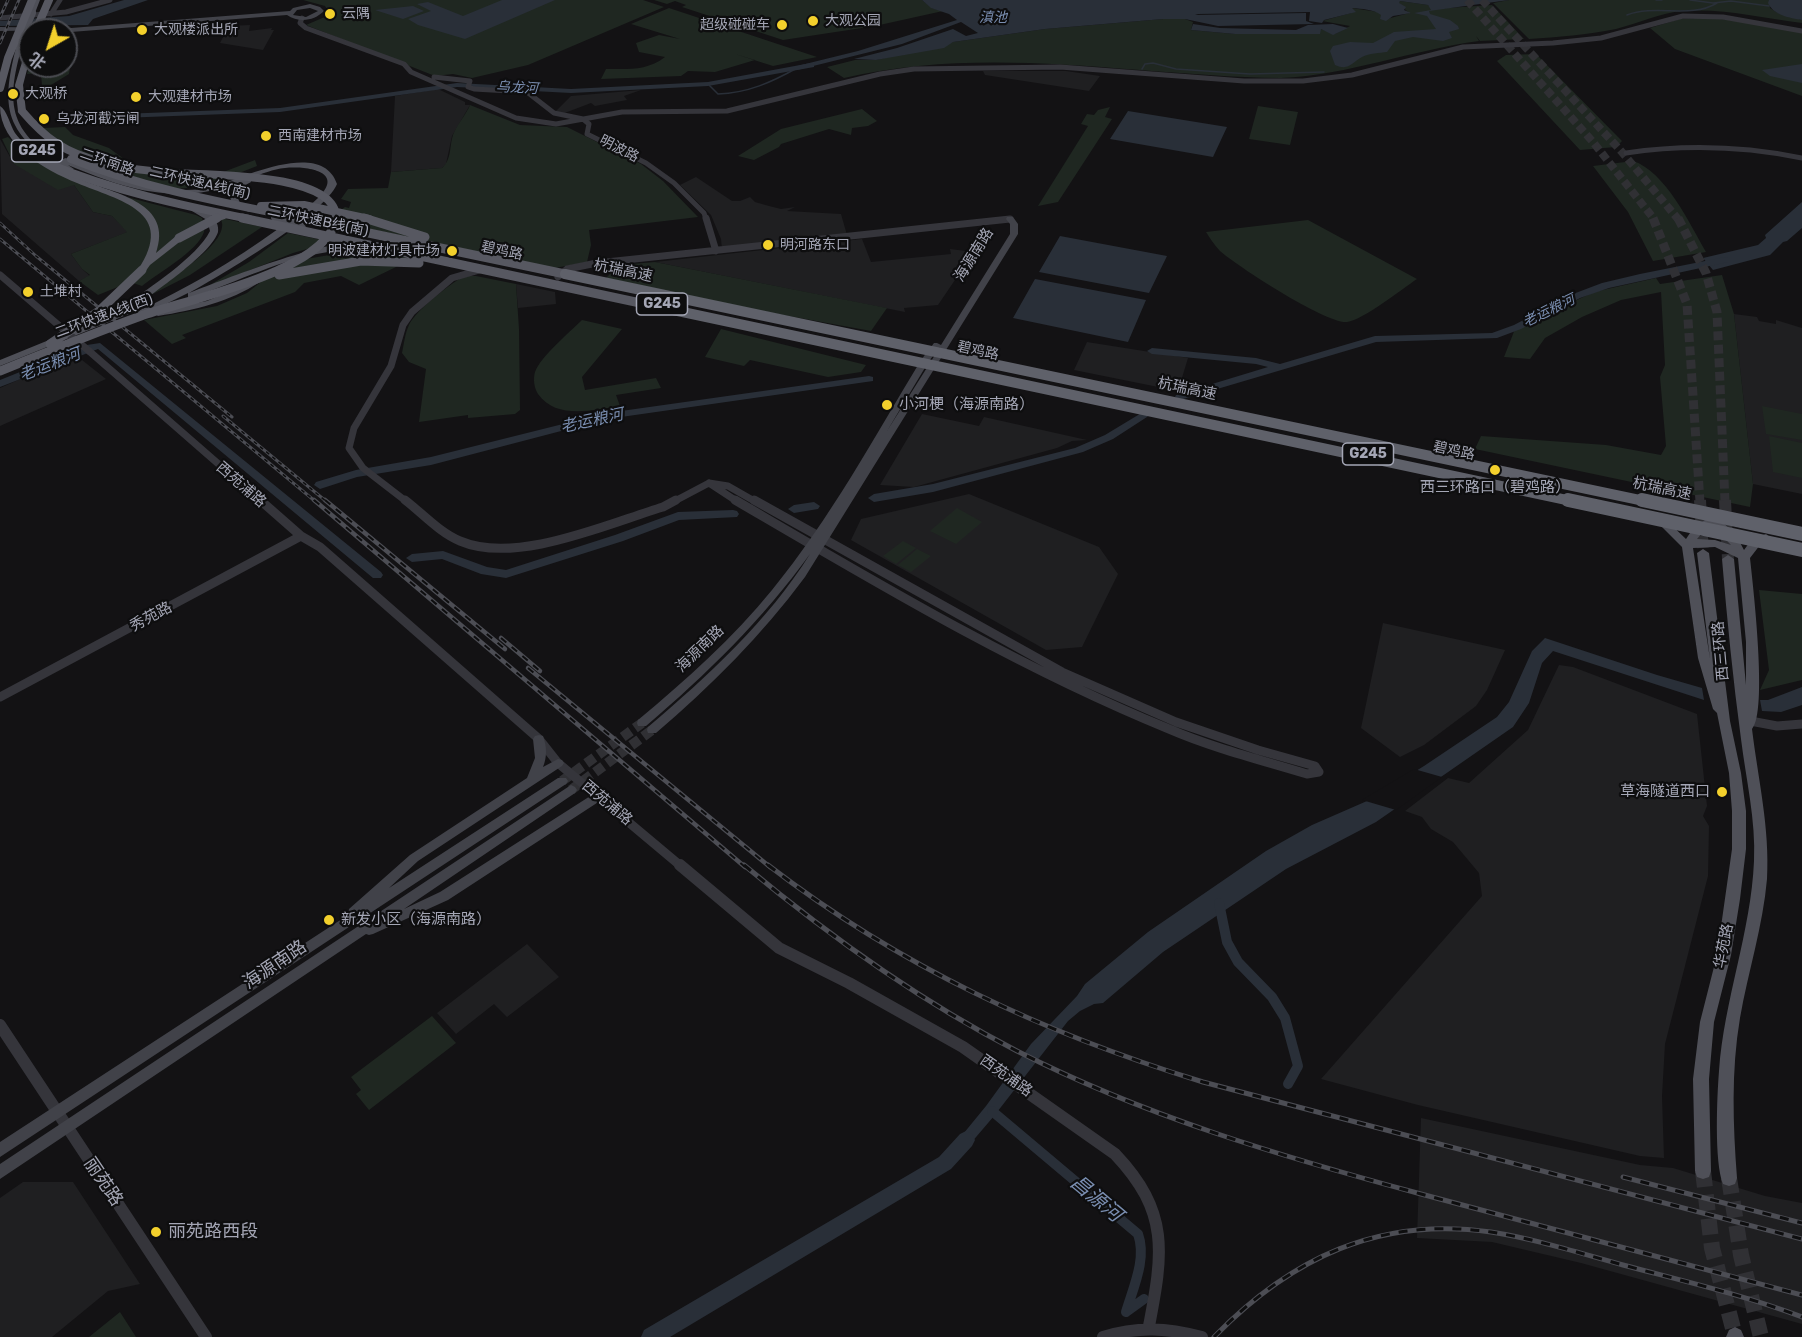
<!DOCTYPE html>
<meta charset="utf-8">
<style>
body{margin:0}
#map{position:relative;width:1802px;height:1337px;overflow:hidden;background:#131214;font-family:Rubik,"Noto Sans SC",sans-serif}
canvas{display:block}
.north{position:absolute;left:18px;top:18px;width:60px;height:60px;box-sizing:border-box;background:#0e0e0f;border:2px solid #4a4b51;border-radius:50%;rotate:219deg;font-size:16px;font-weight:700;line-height:24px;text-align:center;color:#a4a6b5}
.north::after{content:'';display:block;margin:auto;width:21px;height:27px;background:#f3d02c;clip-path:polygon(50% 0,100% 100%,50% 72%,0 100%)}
</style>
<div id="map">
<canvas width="1802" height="1337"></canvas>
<div class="north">北</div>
</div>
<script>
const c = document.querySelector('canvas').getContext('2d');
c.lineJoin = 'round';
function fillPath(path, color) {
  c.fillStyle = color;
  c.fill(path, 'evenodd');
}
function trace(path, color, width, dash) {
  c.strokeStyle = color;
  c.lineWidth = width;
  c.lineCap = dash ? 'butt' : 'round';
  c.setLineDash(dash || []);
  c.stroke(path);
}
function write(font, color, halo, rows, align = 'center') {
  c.font = font + ' Rubik,"Noto Sans SC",sans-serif';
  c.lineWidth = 4.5;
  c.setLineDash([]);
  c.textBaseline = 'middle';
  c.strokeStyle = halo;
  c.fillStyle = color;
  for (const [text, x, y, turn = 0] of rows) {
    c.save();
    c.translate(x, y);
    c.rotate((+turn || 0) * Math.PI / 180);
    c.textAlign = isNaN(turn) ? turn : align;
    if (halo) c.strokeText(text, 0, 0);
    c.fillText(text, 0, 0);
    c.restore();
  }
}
fillPath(new Path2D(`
 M250,25L249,31L272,28L271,30H274L263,50L220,43L229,26Z
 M983,71H1066L1100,76L1089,91L985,75Z
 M438,89L465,102V105H470L452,136L446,164L442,168L391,172L395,96Z
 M641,90L624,96L627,100L595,106L591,103L562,114L556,111L571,96Z
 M0,139L14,164L74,185L93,212L112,216L128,232L71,254L82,269L90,276L79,281L2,214Z
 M696,177L732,201H740L750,197L755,202L769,206L781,209L795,207L787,211L841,214L847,235L722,249L721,239L711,215L680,185Z
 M862,239L871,262L951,254L950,249L974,252L938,305L904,308L905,312L655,262Z
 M516,284L555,292L556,304L518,308Z
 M1734,314L1757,317L1759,321L1776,324V320L1802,328V494L1753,484Z
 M1087,342L1188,358L1178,391L1074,370Z
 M68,358L72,361L82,360L106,379L0,426V388Z
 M922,414L979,426L984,417L1087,440L1072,441L1057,448L914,487L880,485Z
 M969,494L1099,547L1118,574L1082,647L1046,650L851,540L861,519Z
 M1383,623L1505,650L1487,690L1476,706L1424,745L1400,757L1361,728Z
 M1559,665L1573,667L1697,714L1707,806L1703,816L1709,826L1708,876L1665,1044L1662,1096L1664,1158L1640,1156L1418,1105L1321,1079L1482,896L1479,873L1453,842L1431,829L1422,817L1405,811L1448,778L1469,783L1528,730Z
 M527,944L559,977L507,1017L494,1004L456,1034L437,1013Z
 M1421,1118L1640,1165L1673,1168L1765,1196L1802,1203V1324L1581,1263L1492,1242L1417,1238Z
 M23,1182H73L140,1284L108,1291L52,1337H0V1198Z`), '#1f1f21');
fillPath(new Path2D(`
 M303,0H643L664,7L528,65L472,78L453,74L435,76L306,25L327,16L325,15L328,11L325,6Z
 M654,0H922L932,8L943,11L875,26L783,40L682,7L686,5L675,1L667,4Z
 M1509,0H1769L1770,8L1778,13L1802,20V23C1763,18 1722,8 1683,11C1660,13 1639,23 1616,29C1587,35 1558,37 1529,39L1493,3Z
 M1400,1L1428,5L1432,9L1492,5L1524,39L1480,41L1476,36L1479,41C1412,50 1349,75 1281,78C1134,76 990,44 844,78L827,67L855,60H876L953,42L1045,29L1163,19H1185L1193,22L1191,30L1235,34L1311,33L1321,29L1335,34L1350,26L1322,21L1351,13L1352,8L1378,12L1387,19L1409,13L1398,3Z
 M669,8L817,57L773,66L735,54L755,60L715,72L688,71L681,76L601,79L606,69C628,69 647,71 665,57L639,52L636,43L659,35L680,39L631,24Z
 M1711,17L1802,32V96L1675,49L1650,28L1680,19Z
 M66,45L73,50L69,74L51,85L42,86L41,73L27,74L30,63V66H66Z
 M1536,54L1622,141L1616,147L1580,150L1497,61L1506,55Z
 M470,105L520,125L567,127L641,164L663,181L698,217L589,230L591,245L587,262L555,268L327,220L345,207L349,208L351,202L341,199L348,189L388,188L391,172L442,168C452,159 449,147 453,135C457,124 466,115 470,105Z
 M1258,106L1298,112L1290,145L1249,139Z
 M1110,107L1105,117L1112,119L1058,202L1038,206L1088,126L1081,124L1087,114L1094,115L1098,110Z
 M862,109L877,121L868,126L852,128L851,135L829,129L781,144L779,147L754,160L738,156L781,129Z
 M65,127L73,135L109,148L135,167L218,174L255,160L257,166L206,186L177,189L125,176L68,153L43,128Z
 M8,137C52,183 136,199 196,215L202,218C203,222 205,227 204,232C198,251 158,273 142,286L130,282L98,295L79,281L90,275L82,269L71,254L127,232L112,216L93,212L74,185L58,190L14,164L2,139Z
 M1633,161C1665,171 1690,224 1706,252L1653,261L1628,212L1593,166Z
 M221,218L262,227L190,275L145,298C162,284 220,249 222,227C223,224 221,221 221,218Z
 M1308,220L1417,279C1402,289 1363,320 1347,322C1326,324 1237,266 1220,251C1214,245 1210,238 1206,232Z
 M288,233L332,242L293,253L203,289L249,262Z
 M365,249L408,258L396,267L359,285L341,276L304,283L295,292L182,335L186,338L172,344L144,320L217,306L247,293L272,273L300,260Z
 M655,262L887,308L871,331L767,312L606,278L610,274L608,266Z
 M1722,275L1734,314L1753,484L1750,507L1475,449L1481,436L1606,445L1661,455L1666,446L1660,377L1665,365L1661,292L1621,300L1582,317L1545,338L1530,359L1504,357L1515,329L1594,292L1656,278L1660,284Z
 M464,276H476L516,284L519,329L520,410L515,414L468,418V415L419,422L426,369L409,362L402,353C404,344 405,333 409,325C416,310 449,285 464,276Z
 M582,320L622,329L582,377L585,390L656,378L661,388L616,395L620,406C593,410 556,420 538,394C534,388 533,379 535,372C541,356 569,333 582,320Z
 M721,329L866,365L861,372L828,377L750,360L744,366L705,357Z
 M1762,406L1802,414V440L1766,434Z
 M1769,436L1802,443V478L1773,472Z
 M957,508L982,522L956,544L930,531Z
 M903,541L916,548L896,564L883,556Z
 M917,549L931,556L911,572L898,565Z
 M1759,590L1802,594V680L1760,690L1769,670Z
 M432,1016L456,1043L369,1110L356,1094L361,1090L351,1077Z
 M120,1312L136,1337H89Z`), '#1f2721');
fillPath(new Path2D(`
 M124,0H148L93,19L88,25L0,26V21L69,16Z
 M502,0H555L465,39L418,25L408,19L431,11L417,4L428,2L463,16Z
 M922,0H1509L1429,11L1430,14L1450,20L1458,26L1459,29L1449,32L1452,38L1443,41L1413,37L1395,41L1387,52C1380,53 1369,53 1362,57C1351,63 1349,71 1335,65L1330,51L1333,46L1350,42L1373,43L1394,32L1436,29L1427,16L1414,13L1431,10L1428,5L1400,1L1399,3L1406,7L1404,10L1411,13L1393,16L1386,21L1380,19L1381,15C1373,9 1362,9 1352,8L1356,12L1324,20L1322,23L1309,21L1310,12L1198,14L1195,15L1306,13V21L1314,24L1218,26L1185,19H1163L1045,29L953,42L944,48L876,60L854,59L897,48L953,29L966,36L978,33L961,22L902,44L797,70L793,67L858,51L957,20L949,14L931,8Z
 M1769,0H1802V20C1790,18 1773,15 1768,3Z
 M413,6L424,11L403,19L375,10Z
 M1193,24L1220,28L1296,30L1308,25L1333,24L1348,28L1333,35L1321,29L1320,34H1235L1191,30Z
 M1802,64V83L1770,76L1762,70Z
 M1128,111L1227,127L1213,157L1110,139Z
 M1802,202V228L1787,241L1783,242L1770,255L1713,270L1703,258L1758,245L1766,238L1765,235Z
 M1060,236L1167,256L1149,293L1039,272Z
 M1035,279L1146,300L1128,342L1013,318Z
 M1545,638L1657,675L1702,688L1704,700L1553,651L1542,663L1529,703L1513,727L1376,822L1286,869L1163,952L1103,1003L1094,1004L1080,1011L1068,1021L994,1116L959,1157L950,1150L986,1106L1031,1044L1077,996L1085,984L1148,932L1266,851L1312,825L1367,801L1424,766L1497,717L1509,702L1532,651Z
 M1802,687V705L1781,712L1762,711L1760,700H1768Z`), '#292f38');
fillPath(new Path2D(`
 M1414,769L1442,777L1396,810L1362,800Z`), '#131214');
trace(new Path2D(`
 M1656,0H1662
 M1690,0L1713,3L1731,1L1769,6
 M1627,15C1656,4 1691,19 1717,3
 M1142,69L1145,64L1153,63L1176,69L1250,74L1324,72
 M708,84L718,94C748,93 772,82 797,68`), '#292f38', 1.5);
trace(new Path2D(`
 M1219,903L1227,942L1238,962L1272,997L1285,1018L1298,1066L1288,1084
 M992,1111L1138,1234C1147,1259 1133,1288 1126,1312
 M1126,1312L1144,1299`), '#292f38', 10);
fillPath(new Path2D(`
 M811,63H814V67L708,86L571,93L457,87L280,112L67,120L63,118L67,116L280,108L457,83L571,89L708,82Z
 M1725,257L1728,258V262L1609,288L1580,298L1521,329L1497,338L1376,342L1180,400L1175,397L1176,395L1268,367L1256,364L1152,354L1147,351L1152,348L1256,358L1280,364L1375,336L1492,333L1514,325L1573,294L1602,283L1640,274Z
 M100,343L381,572L383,575L381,578H373L98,349L0,387V380L87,345Z
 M869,376L873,377V381L607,419L431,465L357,477L320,489L314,485L316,482L356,470L431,457L607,413Z
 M1143,412L1149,415L1147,417L1113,439L1083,452L933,492L874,502L868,498L874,494L933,484L1075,448L1105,435Z
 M814,502L820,506L818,509L794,513L788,509L794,505Z
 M733,510L737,511L739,514L737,517L679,520L623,541L506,578L481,574L442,559L412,562L406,558L412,554L443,551L487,567L506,570L615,535L678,512Z
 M966,1131L972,1134L975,1140L972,1146L951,1169L670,1337H641L644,1330L939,1157L960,1134Z`), '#292f38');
trace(new Path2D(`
 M562,781L642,723
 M571,790L652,730`), '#303034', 10, [10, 5]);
trace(new Path2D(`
 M1467,0L1593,142L1654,219
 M1482,0L1621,151L1678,219`), '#303034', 8, [8, 4]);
trace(new Path2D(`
 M1653,218L1687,304L1700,502
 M1678,218L1706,273L1717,312L1725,502`), '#303034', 9, [9, 4.5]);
trace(new Path2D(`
 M1700,500L1703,553
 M1725,500L1728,559`), '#303034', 12, [12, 6]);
trace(new Path2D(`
 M1703,1171L1712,1248L1735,1336
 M1729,1178L1741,1255L1761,1337`), '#303034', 16, [16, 8]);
trace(new Path2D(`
 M51,14L60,0
 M0,18L66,12L110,0
 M302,18L300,23L306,28L404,64L411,72L516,118L556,124L622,112L727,111L880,74L914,69L1060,67L1244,81H1303L1352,75L1463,47L1553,43L1601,38L1683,16L1723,17L1802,31
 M434,77L470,81L468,87L474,89L527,92L554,113L583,119L589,124L587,134L646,163L674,183L704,213L706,219
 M1626,153C1686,144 1743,146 1802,158
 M1006,219H1010`), '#35353b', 5);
trace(new Path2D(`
 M706,218L716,251
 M0,275L63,329
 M558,277L567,269L597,263L1010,219
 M89,351L262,502
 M709,483L728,486L756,502
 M709,483L738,502
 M407,502L363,468L349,448L354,428L391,366L403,325L412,312L452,278L483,269
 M673,502L709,483`), '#35353b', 7);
trace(new Path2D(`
 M260,500L301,536L320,547L539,739L558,763L682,867
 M405,500C422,513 440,533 460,541C516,565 607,524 663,507L676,500
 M735,500C877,583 1017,667 1169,729C1213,748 1261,760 1307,774L1319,772L1315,766L1258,750L1176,722L1062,672L754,500
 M0,697L301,536
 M1745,720L1777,726L1802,724`), '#35353b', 9);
trace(new Path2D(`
 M680,865L779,948L849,983L963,1047L1115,1154C1170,1212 1163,1253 1149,1326
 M0,1025L206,1337
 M1103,1337C1138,1326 1167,1328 1202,1337`), '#35353b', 12);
fillPath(new Path2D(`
 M310,4L320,7L324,11C314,21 299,23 287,15L71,32H66V30L0,31V27L71,28L290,11L293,8ZM310,8L318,11L306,17L293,15L297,10Z
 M1007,217H1013L1018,224V234L805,577C762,635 711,686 656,733H648L647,730L648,727C708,676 768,621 810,554C763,619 707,674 646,726H638L637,723L638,720C686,680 733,638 772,590C830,519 874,438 921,360L934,343H937L941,345L1010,234V224L1006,219ZM940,347L887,431L929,361Z
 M539,735L543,736C547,747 547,757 543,767L558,759L562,760L564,763L562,766L418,861L389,888L558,778H566L568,781L566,784L0,1157V1142L348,915L349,909L410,855L527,778L535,758L533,739L535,736Z
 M571,785L575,787L577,790L575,793L404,909L440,892L595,793L599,791L603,793L605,796L603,799L448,900L373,934L369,935L366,934L0,1179V1164Z`), '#414249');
fillPath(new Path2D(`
 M34,0H40L35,13L32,15L29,13Z
 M23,31L26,33C9,89 0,128 59,160L66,158C104,174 143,190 185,190C196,190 206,189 216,186C244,177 322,139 337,184C324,215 221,275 189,293C220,281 349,229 373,245C365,251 339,250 328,252C282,259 238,281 194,297H188V293L142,316H136V312C186,289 234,261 278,229C292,219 306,210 318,198C346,171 306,166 285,168C273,169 262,174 250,178L251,182L240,188L237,196L240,203L252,208L253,210L249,212L234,206L229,196L233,187L238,183C177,206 125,189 68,165L74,169L67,171C0,132 0,105 20,33Z
 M187,204C195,204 206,210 212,216C216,220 219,226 218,232C212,253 157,290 139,304L146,303V307L0,366V360L125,309L124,307L125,305C149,288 197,257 210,231L207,220L187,208Z
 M257,277L260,278V282C229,302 195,310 158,316L154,313L155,311L207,301L231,291Z
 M1713,515L1717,517L1736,535L1744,550L1752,539L1766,534L1771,538L1760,545L1750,558C1753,586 1768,712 1752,729C1758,779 1770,828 1767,879C1763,926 1748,972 1740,1018C1731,1071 1733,1125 1737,1178L1735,1184L1729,1186L1723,1184C1714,1162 1717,1096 1719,1071C1724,1000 1751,932 1754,861C1756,820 1746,780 1741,739C1733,680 1727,619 1722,559L1728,555L1734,559L1746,685V642L1738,558L1715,547L1693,548L1710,659L1697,553L1703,549L1709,553L1730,721L1741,773L1746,811V849L1740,899L1731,955L1714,1022L1709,1079L1711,1171L1709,1177L1703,1179L1697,1177L1695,1171L1693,1079L1700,1022L1717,955L1732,849V811L1729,773L1717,713L1713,709L1698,658L1682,547L1655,520L1660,516L1664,518L1686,539L1694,527ZM1712,525L1731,545L1715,540L1697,539L1702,533Z
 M1735,1327L1741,1330L1744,1337H1726L1729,1330Z`), '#4f5058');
fillPath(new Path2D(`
 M30,44V58L23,85L26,111L22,113L18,111L15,85L27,46Z
 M0,106C7,110 10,125 15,133C21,141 30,149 38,155C52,165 67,173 82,180C116,194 174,203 156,253L176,236H182V240L150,265L145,272H139L138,270C177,211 120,201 77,183C45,170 0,145 0,106Z`), '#575861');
const railFar2 = new Path2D(`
 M0,17L8,0
 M0,43L19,0
 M0,223L36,256L232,417
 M0,239L316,502
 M223,416L327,502`);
const railFar1 = new Path2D(`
 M314,500L745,867
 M325,500L505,649
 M501,638L540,671
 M528,668L770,867`);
const rail = new Path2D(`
 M744,865C828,935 918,1000 1017,1051C1144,1116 1283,1157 1421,1194C1548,1228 1675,1261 1802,1295
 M768,865C901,967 1043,1033 1203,1082L1802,1239
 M1623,1177L1802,1223
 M1214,1337C1291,1258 1379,1216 1491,1232C1536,1239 1579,1253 1623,1265C1683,1281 1744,1295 1802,1317`);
trace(railFar2, '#4c4d54', 3);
trace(railFar1, '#4c4d54', 4.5);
trace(rail, '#4c4d54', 5);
trace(railFar2, '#0e0e0f', 1.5, [4]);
trace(railFar1, '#0e0e0f', 2, [7]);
trace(rail, '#0e0e0f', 3, [9]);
trace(new Path2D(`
 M63,329L89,351`), '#35353b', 7);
trace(new Path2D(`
 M23,33L32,13
 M275,217L286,219`), '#4f5058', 8);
trace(new Path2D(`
 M279,218L303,223`), '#4f5058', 9);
trace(new Path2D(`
 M36,30L49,0
 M0,88L8,58L32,0
 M22,111C46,139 65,153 102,162C125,169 150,171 175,173C206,175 339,172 336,219
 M71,159C146,189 225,203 304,219
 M49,164C114,191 180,205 249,219
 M261,206L304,205L369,219
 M213,219L224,215`), '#575861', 8);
trace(new Path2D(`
 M242,218L659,307
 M297,218L565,274
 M364,218L425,237
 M179,238L217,218
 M279,275L361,261L419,263
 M50,344L99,311L142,270
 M0,371C47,352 94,333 141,316C185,300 329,271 336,218`), '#575861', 9);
trace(new Path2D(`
 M565,274L1649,502
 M659,307L1576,502`), '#5f616a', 10);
trace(new Path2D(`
 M1568,500L1802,550
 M1642,500L1802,534`), '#5f616a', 14);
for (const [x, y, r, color] of [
 [330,14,6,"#f3d02c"],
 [813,21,6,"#f3d02c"],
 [782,25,6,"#f3d02c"],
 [142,30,6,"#f3d02c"],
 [13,94,6,"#f3d02c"],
 [136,97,6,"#f3d02c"],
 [44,119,6,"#f3d02c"],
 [266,136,6,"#f3d02c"],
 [768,245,6,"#f3d02c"],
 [452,251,6,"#f3d02c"],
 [28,292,6,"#f3d02c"],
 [887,405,6,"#f3d02c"],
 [1495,470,6,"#f3d02c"],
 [1722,792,6,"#f3d02c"],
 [329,920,6,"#f3d02c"],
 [156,1232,6,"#f3d02c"]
]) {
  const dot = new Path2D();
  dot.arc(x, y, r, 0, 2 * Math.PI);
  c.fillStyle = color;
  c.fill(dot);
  trace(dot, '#0e0e0f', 2);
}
write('14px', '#a4a6b5', '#0e0e0f', [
 ["云隅",342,14],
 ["大观公园",825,21],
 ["超级碰碰车",770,25,"right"],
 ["大观楼派出所",154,30],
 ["大观桥",25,94],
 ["大观建材市场",148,97],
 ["乌龙河截污闸",56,119],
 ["西南建材市场",278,136],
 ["明河路东口",780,245],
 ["明波建材灯具市场",440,251,"right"],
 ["土堆村",40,292]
], 'left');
write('italic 14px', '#7a8eb1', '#0e0e0f', [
 ["滇池",993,18],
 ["乌龙河",517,88,3],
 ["老运粮河",1549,311,-26]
]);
write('14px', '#a4a6b5', '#0e0e0f', [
 ["明波路",619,149,27],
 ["二环南路",107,162,19],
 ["二环快速A线(南)",200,183,13],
 ["二环快速B线(南)",318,221,12],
 ["碧鸡路",502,251,12],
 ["二环快速A线(西)",104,316,-20],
 ["碧鸡路",978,351,12],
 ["碧鸡路",1454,451,12]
]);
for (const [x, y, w] of [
 [37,151,51],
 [662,304,51],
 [1368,454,51]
]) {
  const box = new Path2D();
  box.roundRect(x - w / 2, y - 11, w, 22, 4.5);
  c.fillStyle = '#0e0e0f';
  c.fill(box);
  trace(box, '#a4a6b5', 1.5);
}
write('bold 14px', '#a4a6b5', null, [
 ["G245",37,151],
 ["G245",662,304],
 ["G245",1368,454]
]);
write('15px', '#a4a6b5', '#0e0e0f', [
 ["海源南路",974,255,-58],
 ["杭瑞高速",623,271,12],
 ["杭瑞高速",1187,389,12],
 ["西苑浦路",241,485,41],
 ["杭瑞高速",1662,489,12],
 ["秀苑路",151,617,-28],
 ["海源南路",700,649,-44],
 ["西三环路",1721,651,-95],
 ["西苑浦路",607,803,40],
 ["华苑路",1724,946,-79],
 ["西苑浦路",1006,1076,35]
]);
write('15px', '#a4a6b5', '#0e0e0f', [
 ["小河梗（海源南路）",899,405],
 ["西三环路口（碧鸡路）",1495,488,"center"],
 ["草海隧道西口",1710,792,"right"],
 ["新发小区（海源南路）",341,920]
], 'left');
write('italic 16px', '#7a8eb1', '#0e0e0f', [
 ["老运粮河",50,365,-21],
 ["老运粮河",592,421,-12]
]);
write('18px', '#a4a6b5', '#0e0e0f', [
 ["海源南路",275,965,-34],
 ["丽苑路",103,1182,56]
]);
write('18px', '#a4a6b5', '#0e0e0f', [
 ["丽苑路西段",168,1232]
], 'left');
write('italic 20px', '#7a8eb1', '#0e0e0f', [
 ["昌源河",1096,1199,40]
]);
</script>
